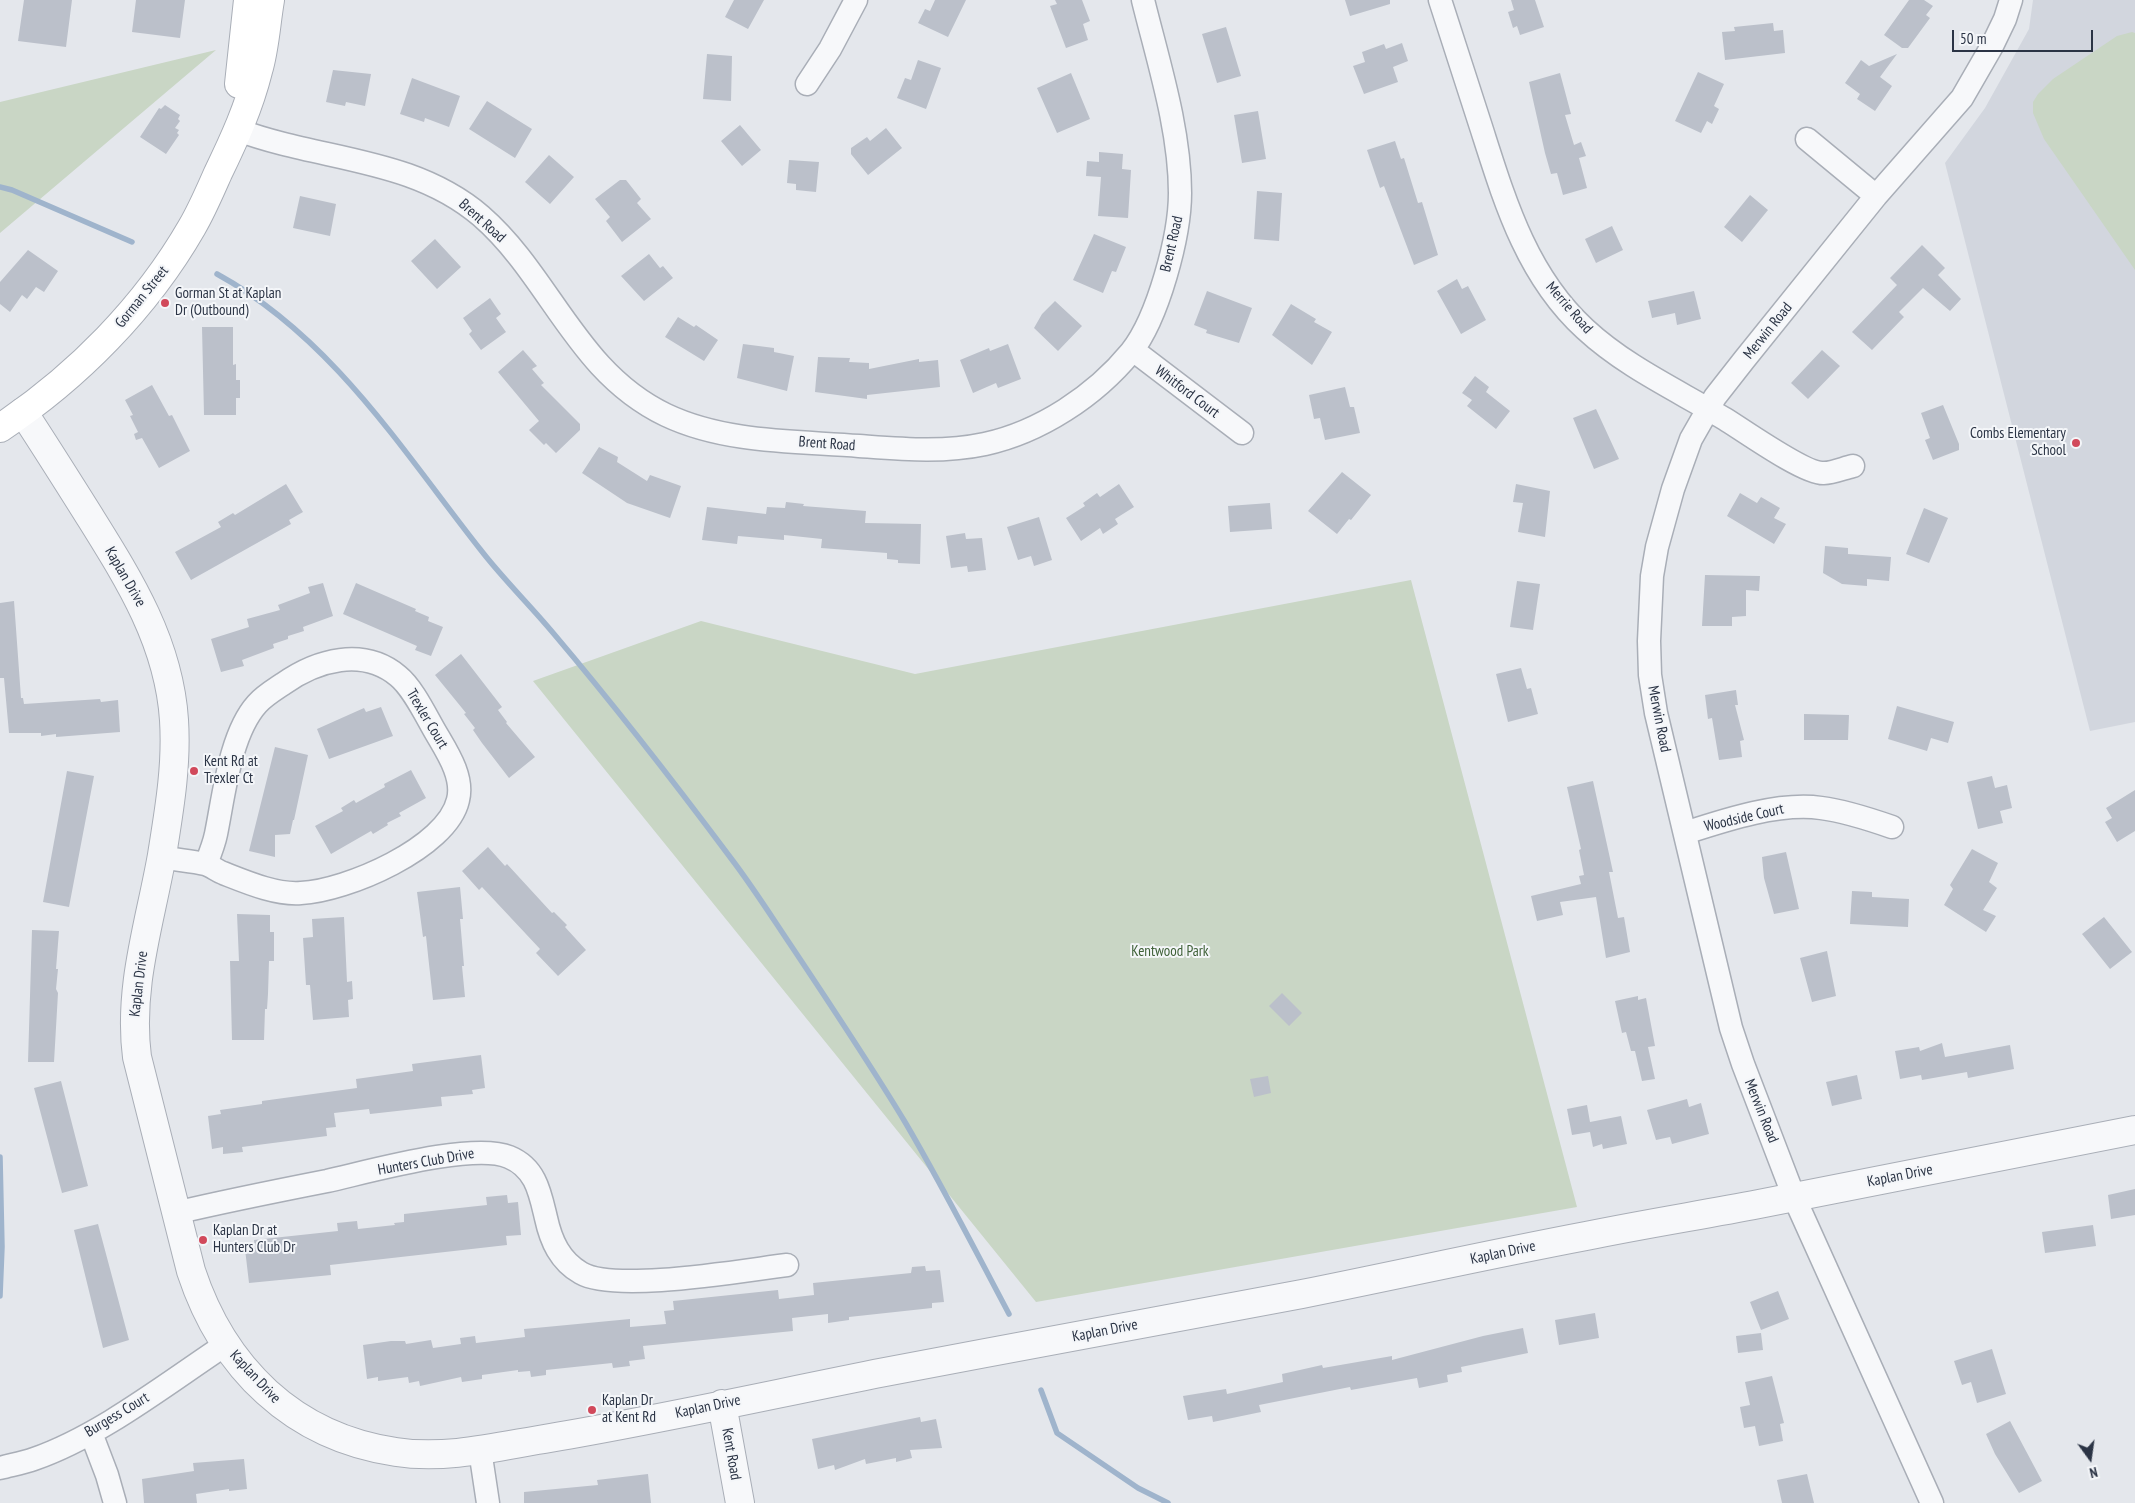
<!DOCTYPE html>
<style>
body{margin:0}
#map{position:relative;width:2135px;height:1503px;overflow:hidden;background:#e4e7ec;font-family:"PT Sans Narrow",sans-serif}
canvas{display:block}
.north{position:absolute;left:2065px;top:1433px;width:50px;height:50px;-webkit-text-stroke:4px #f4f6f9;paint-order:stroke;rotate:166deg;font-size:14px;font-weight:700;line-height:20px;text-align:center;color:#2b3445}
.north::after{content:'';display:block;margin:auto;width:18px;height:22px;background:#2b3445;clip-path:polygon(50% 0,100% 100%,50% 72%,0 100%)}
.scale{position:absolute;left:1952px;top:30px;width:141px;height:22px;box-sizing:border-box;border:2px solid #2b3445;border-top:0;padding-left:6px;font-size:15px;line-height:18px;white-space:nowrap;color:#2b3445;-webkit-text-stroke:4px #f4f6f9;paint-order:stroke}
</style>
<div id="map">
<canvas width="2135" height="1503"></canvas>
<div class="north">N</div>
<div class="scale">50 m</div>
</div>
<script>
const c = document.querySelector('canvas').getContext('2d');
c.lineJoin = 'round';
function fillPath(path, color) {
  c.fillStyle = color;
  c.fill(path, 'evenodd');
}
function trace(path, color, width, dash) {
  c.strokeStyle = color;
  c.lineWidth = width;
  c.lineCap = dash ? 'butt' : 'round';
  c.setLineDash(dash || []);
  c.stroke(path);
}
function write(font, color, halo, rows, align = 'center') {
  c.font = font + ' "PT Sans Narrow",sans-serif';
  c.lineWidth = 4;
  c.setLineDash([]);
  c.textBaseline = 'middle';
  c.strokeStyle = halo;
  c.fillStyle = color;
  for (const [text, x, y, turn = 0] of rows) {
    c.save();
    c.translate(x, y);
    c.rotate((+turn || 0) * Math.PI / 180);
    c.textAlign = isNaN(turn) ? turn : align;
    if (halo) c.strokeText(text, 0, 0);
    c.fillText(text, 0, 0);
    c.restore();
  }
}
fillPath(new Path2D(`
 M2033,0H2135V722L2090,731L1945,163L1985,108L2029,29Z`), '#d2d6de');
fillPath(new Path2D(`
 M2132,32L2135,33V270L2044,139L2033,113V102L2038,94L2053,79L2117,36Z
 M216,50L0,233V102Z
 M1411,580L1577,1207L1036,1302L533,681L701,621L915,674Z`), '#c9d6c5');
trace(new Path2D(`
 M0,187L12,190L132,242
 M217,274C332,337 402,450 480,549C503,579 530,605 554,634C615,706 674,782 730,857C753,887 773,919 794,950C832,1007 870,1064 905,1122C942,1185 975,1250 1009,1314
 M0,1157L2,1247L0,1296
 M1041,1390L1057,1433L1138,1488L1168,1503`), '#9fb4cc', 5.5);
fillPath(new Path2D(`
 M24,0H72L66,47L18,41Z
 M136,0H185L180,38L132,32Z
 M734,0H764L748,29L725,17Z
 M935,0H966L948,37L918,23L925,9L930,11Z
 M1055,0H1082L1090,21L1083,24L1088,40L1066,48L1050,6L1057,4Z
 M1345,0H1390V4L1350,16Z
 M1511,0H1535L1544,27L1520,35L1517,26L1513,28L1508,12L1514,10Z
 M1909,0H1924L1933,6L1926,15L1930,18L1908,48H1902L1884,35Z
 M1773,23L1774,31L1783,30L1785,53L1725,60L1722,32L1735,31L1734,27Z
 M1226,27L1241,76L1217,83L1202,34Z
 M1402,43L1408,61L1393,67L1398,82L1364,94L1353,66L1365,62L1362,52L1384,44L1386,49Z
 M707,54L732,56L731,101L703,99Z
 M1897,54L1880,77L1892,86L1875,111L1857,99L1860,94L1845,83L1861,60L1869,66Z
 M918,60L941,68L926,109L897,98L905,78L911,80Z
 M333,70L371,74L365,106L346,102L345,106L326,102Z
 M1698,72L1724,84L1714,106L1719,109L1712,124L1707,121L1701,133L1675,121Z
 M1071,73L1090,119L1057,133L1037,88Z
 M1560,73L1571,114L1565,115L1574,145L1581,142L1586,156L1579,158L1587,188L1563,195L1557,173L1551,174L1545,153L1529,82Z
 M412,78L460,96L449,127L425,118L424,122L400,114Z
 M487,101L532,129L515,158L469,129Z
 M165,105L180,115L178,119L180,121L175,128L179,130L177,133L179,135L166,154L140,137L159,108L161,109Z
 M1258,111L1266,159L1242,163L1234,115Z
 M740,125L761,150L742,166L721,141Z
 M886,128L902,148L868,175L851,154V148L867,137L870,141Z
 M1395,141L1401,159L1404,158L1418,203L1422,202L1438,255L1414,265L1384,186L1380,188L1367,150Z
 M1099,152L1123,154L1122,169L1131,170L1128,218L1098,216L1101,177L1086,176L1087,161L1099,162Z
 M549,155L574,177L550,204L525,182Z
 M789,160L819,162L816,192L796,190V184L787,183Z
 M620,180H626L641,199L637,203L651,219L622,242L606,221L610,217L595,199Z
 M1257,191L1282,193L1279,241L1254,239Z
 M1750,195L1768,210L1742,242L1724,227Z
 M300,196L336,204L330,236L293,228Z
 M1612,226L1623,250L1596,263L1585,239Z
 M1094,234L1126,247L1116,272L1112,271L1103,293L1073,280Z
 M435,239L461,267L437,289L411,261Z
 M1922,245L1945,268L1938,275L1961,299L1950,311L1923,288L1899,312L1904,317L1872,350L1852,332L1897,285L1890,278Z
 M28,250L58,271L44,292L36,287L27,299L22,295L10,312L0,304V282Z
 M649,254L660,268L663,266L673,278L644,301L621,276Z
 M1457,279L1462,289L1468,286L1486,320L1461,334L1437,291Z
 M1207,291L1252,308L1239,343L1206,333L1207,330L1194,325Z
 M1694,291L1701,319L1677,325L1675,313L1652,318L1648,301Z
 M490,298L501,314L496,318L506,332L481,350L469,334L472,331L463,318Z
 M1055,301L1082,326L1058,351L1034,328L1042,314Z
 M1291,304L1316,319L1314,322L1332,332L1312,365L1272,335Z
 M678,317L694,327L696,325L718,340L704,361L665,337Z
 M202,327H233V365L236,364V380H240V398H236V415H204Z
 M743,344L774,348V352L794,356L787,391L737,378Z
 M1008,344L1021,379L998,388L996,383L973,393L960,360L989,348L990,351Z
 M523,350L537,366L532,369L544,383L541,385L580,424V430L556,453L546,443L544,445L529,430L539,421L498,372Z
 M1822,350L1840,366L1808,399L1791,383Z
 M818,357L850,358L849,362L869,363V369L919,359V362L938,360L940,387L867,395V399L815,392Z
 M1475,376L1489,387L1486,392L1510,411L1496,429L1467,406L1472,400L1462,393Z
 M152,385L169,416L172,415L190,451L159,468L142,438L136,440L134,434L138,432L130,416L133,415L125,400Z
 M1345,387L1350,407H1354L1360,433L1325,440L1320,418L1314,419L1309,395Z
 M1943,405L1959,444V450L1933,460L1925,440L1930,438L1921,413Z
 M1596,409L1619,459L1594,469L1573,418Z
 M599,447L618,457L617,462L647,481L650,475L681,486L670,518L627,503L582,473Z
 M1342,472L1371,495L1351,520L1349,519L1337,534L1308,511Z
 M286,484L303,512L289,520L291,524L191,580L175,552L221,527L218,522L233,513L235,515Z
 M1119,484L1134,507L1115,519L1118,524L1103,534L1100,528L1081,541L1066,518L1085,506L1083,503L1097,493L1100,497Z
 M1516,484L1550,491L1545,537L1518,532L1523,503L1513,502Z
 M1740,493L1757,503L1761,497L1780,508L1774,518L1786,524L1774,544L1727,516Z
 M786,502L804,504L803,506L866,511L865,523L921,524L920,564L898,563V560L887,559V553L821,548L822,539L784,535V540L738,536L737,544L702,540L707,507L766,514L767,507L785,508Z
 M1270,503L1272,529L1230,532L1228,506Z
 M1924,508L1948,518L1929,563L1906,554Z
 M1039,517L1052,560L1034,566L1031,556L1018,560L1007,527Z
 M965,533L966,539L982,538L986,570L968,572L967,566L951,568L946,536Z
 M1825,546L1848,548V554L1891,557L1889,581L1867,579V586L1842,584L1823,573Z
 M1705,575L1760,576L1759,591L1746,590V616L1732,617V626H1702Z
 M1517,581L1540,584L1533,630L1510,627Z
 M323,583L333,616L303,627L304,631L288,636V639L273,644L274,648L242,660L244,666L221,672L211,639L249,627L247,619L280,610L278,605L310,593L308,587Z
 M356,583L416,609L415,611L429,617L428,621L443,627L431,656L415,650L417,646L343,614Z
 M14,601L21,698H23L24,704L100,699L101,702L118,700L120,732L56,737V734L41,736V733H9L4,678H0V603Z
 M461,654L502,707L498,710L507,722L506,723L535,757L509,778L482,743L473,730L475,728L464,714L466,713L435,675Z
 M1521,668L1527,689L1531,688L1538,714L1508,722L1496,674Z
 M1736,690L1738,705H1735L1744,740L1740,741L1742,757L1719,760L1712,718L1708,719L1705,695Z
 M1897,706L1954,722L1948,743L1931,738L1927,751L1888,739Z
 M381,707L393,736L329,759L317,729L364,708L366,712Z
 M1804,714L1849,715L1848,740H1804Z
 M275,747L308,755L294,820H293L290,834L275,835V857L249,851Z
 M411,770L426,798L399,813L401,816L387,823L388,825L373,834L371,831L331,854L315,826L343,811L341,808L354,800L356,803L385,787L384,784Z
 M67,771L94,776L69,907L43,902Z
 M1992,776L1995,788L2007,785L2012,808L2000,811L2003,823L1978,829L1967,782Z
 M1593,781L1613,872H1609L1618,918L1624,917L1630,952L1606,958L1596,897L1560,902L1563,915L1537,921L1531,896L1581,884L1579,876L1584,875L1579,850L1581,849L1567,787Z
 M2135,790V831L2117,842L2105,822L2112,818L2106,808Z
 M488,847L505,866L507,864L552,913L554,912L567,925L565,927L586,950L558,976L536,953L540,949L482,887L479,890L462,871Z
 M1972,849L1998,863L1989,882L1997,888L1983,910L1996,916L1986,932L1944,905L1953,889L1950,885Z
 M1786,852L1799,909L1774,914L1764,878L1762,857Z
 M460,887L463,919H460L464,966H462L465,997L433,1000L428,955L426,936L423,937L417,892Z
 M1852,891L1872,892V897L1909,899L1908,927L1850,924Z
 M237,914L270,915V932H274V961H269L268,994L267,1009H265L264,1040H232L230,961H239Z
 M344,917L347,982L352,981L353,999L348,1000L349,1017L313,1020L310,985H306L303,938L313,937L312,919Z
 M2104,917L2132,952L2110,969L2082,934Z
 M32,930L59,931L56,969H58L56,989L58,993L54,1062H28Z
 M1827,951L1836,996L1812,1002L1800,958Z
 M1282,993L1302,1013L1289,1026L1269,1006Z
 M1638,996V1000L1646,998L1655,1046L1648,1047L1655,1079L1642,1081L1635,1051H1631L1626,1032L1622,1033L1615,1001Z
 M1942,1043L1945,1057L2010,1045L2014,1069L1968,1078L1967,1072L1922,1080L1921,1075L1900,1079L1895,1051L1919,1047L1920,1051Z
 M481,1055L485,1088L472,1090L473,1094L441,1097L442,1106L370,1114L369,1109L334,1113L336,1127L326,1128L327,1136L242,1147L243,1152L223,1154V1147L212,1149L208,1116L221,1114L220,1110L262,1104V1101L357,1088L356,1079L413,1071L412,1064Z
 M1857,1075L1862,1099L1832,1106L1826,1082Z
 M1268,1076L1271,1093L1254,1097L1250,1079Z
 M61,1081L88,1186L62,1193L34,1088Z
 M1687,1099L1689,1107L1701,1103L1709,1134L1672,1144L1670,1137L1656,1140L1647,1110Z
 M1587,1105L1590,1122L1621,1116L1627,1144L1603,1149L1602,1144L1593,1147L1590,1132L1572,1135L1567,1109Z
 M2135,1189V1215L2111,1219L2108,1195Z
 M507,1195L508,1203L518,1202L521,1235L506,1236L507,1245L330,1265L331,1275L249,1283L245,1249L255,1248L254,1240L338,1231L337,1223L357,1221L358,1229L395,1225L394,1223L404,1222V1214L487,1205L486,1197Z
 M98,1224L129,1340L103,1348L74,1230Z
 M2093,1225L2096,1246L2045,1253L2042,1232Z
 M925,1266L926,1271L940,1270L944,1302L932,1303V1308L849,1317V1320L828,1323V1314L792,1318L793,1331L643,1346L645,1359L629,1361L630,1366L613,1368L612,1363L546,1370V1375L531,1377L530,1371L518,1372V1370L482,1375V1379L462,1382L461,1377L420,1386L419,1381L409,1383L408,1377L378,1381V1377L367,1379L363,1345L391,1341H405L406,1344L431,1340L433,1348L461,1344L460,1338L475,1336L476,1343L525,1337L524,1329L546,1327L630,1319V1327L666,1324L664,1311L674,1310L673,1301L778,1290L779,1299L814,1295L813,1283L911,1273L912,1267Z
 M1778,1291L1789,1319L1761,1330L1750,1302Z
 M1595,1313L1599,1338L1559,1345L1555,1320Z
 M1523,1328L1528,1353L1461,1367L1462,1372L1447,1375L1448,1382L1419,1388L1417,1378L1351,1390L1350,1387L1259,1405L1261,1412L1213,1422L1212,1416L1188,1420L1183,1396L1226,1389L1227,1394L1283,1382L1282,1374L1322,1365L1323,1368L1392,1356V1360L1483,1336Z
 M1761,1333L1763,1350L1738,1353L1736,1336Z
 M1992,1349L2006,1394L1977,1403L1971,1382L1962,1385L1954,1361Z
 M1772,1376L1784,1423L1780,1424L1783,1441L1759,1446L1755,1426L1744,1428L1740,1407L1750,1405L1745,1382Z
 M920,1417L921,1422L936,1419L942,1448L910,1450L912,1458L896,1462V1458L866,1464L865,1459L835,1470L834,1465L818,1469L812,1439Z
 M2010,1421L2042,1481L2019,1493L1995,1454L1986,1434Z
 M244,1459L247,1489L229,1491V1489L196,1494L197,1503H144L142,1479L194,1471L193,1463Z
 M648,1474L651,1503H524V1492L598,1485L597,1480Z
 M1807,1474L1814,1503H1782L1777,1480Z`), '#bbc0ca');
const minor = new Path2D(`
 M1440,0C1454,43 1468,87 1482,130C1505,202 1527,276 1585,329C1626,367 1677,390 1725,419C1743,430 1806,475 1824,473C1833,473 1844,468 1853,466
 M807,84L830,49L856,0
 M238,130C321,161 412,157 481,216C551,277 576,372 666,415C725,443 795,441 859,446C901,449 943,453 985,444C1040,432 1095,396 1131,352C1158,318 1180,236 1180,193C1180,129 1158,61 1143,0
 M1807,139L1876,196
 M1133,350L1242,433
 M1685,833C1725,820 1779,802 1821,808C1845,811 1869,819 1892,827
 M161,857C176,860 191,861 205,864C212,866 217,871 223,873C246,882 276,895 301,893C346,891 447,848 458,800C464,777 447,752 436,733C426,716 413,688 398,676C363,647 317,660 283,684C274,690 264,696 257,704C230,734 224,795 216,834C214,844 210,854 206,864
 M175,1213C226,1201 276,1191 327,1181C368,1172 473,1142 509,1157C536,1168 540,1193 546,1218C551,1241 560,1261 581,1273C615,1293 745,1270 787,1265
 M91,1433L107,1475L115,1503
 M480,1450L488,1503
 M0,1468C11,1465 23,1463 34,1459C100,1436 166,1384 225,1345
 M1932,1503L1794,1197L1743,1064L1731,1028L1656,713L1650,675L1649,641L1652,576L1657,547L1673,489L1691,439L1715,397L1744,360L1876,196L1962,98L1992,46L2005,19L2011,0`);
const tertiary = new Path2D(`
 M23,412C46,447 68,482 90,517C130,581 169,643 174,720C177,766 169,811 162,855C150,923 128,987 137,1057L191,1271C223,1368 293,1437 396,1452C447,1460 500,1446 550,1438C662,1419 774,1394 885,1372C1024,1345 1164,1321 1302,1294C1397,1275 1491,1254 1586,1236C1644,1224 1702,1215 1759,1204C1885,1180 2010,1155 2135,1130
 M722,1404L740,1503`);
const secondary = new Path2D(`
 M239,84L248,0
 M0,428C77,377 146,307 192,227C202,210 210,191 218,173C234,140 249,107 258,71C265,48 266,23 270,0`);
trace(minor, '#a9aeb7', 25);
trace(tertiary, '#a9aeb7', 30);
trace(secondary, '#a9aeb7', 30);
trace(minor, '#f7f8fa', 22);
trace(tertiary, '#f7f8fa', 28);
trace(secondary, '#fff', 28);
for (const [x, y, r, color] of [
 [165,303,5,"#d1495b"],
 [2076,443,5,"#d1495b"],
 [194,771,5,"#d1495b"],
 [203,1240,5,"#d1495b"],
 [592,1410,5,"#d1495b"]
]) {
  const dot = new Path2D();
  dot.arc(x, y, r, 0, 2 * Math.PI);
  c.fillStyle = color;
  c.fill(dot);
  trace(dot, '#f4f6f9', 2);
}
write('15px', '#2b3445', '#f4f6f9', [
 ["Brent Road",482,221,42],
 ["Brent Road",1172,244,-77],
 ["Gorman Street",142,297,-51],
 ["Merrie Road",1569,308,49],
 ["Merwin Road",1768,331,-51],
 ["Whitford Court",1187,392,37],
 ["Brent Road",827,444,4],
 ["Kaplan Drive",125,577,60],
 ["Trexler Court",427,719,59],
 ["Merwin Road",1659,719,79],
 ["Woodside Court",1744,818,-13],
 ["Kaplan Drive",139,984,-83],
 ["Merwin Road",1761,1111,68],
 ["Hunters Club Drive",426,1162,-10],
 ["Kaplan Drive",1900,1176,-11],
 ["Kaplan Drive",1503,1253,-12],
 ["Kaplan Drive",1105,1331,-11],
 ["Kaplan Drive",255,1377,47],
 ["Kaplan Drive",708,1407,-12],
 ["Burgess Court",117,1415,-31],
 ["Kent Road",731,1454,80]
]);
write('15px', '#2b3445', '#f4f6f9', [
 ["Gorman St at Kaplan",175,294],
 ["Dr (Outbound)",175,311],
 ["Combs Elementary",2066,434,"right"],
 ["School",2066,451,"right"],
 ["Kent Rd at",204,762],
 ["Trexler Ct",204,779],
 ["Kaplan Dr at",213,1231],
 ["Hunters Club Dr",213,1248],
 ["Kaplan Dr",602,1401],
 ["at Kent Rd",602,1418]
], 'left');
write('15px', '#3f6138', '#f4f6f9', [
 ["Kentwood Park",1170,952]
]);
</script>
